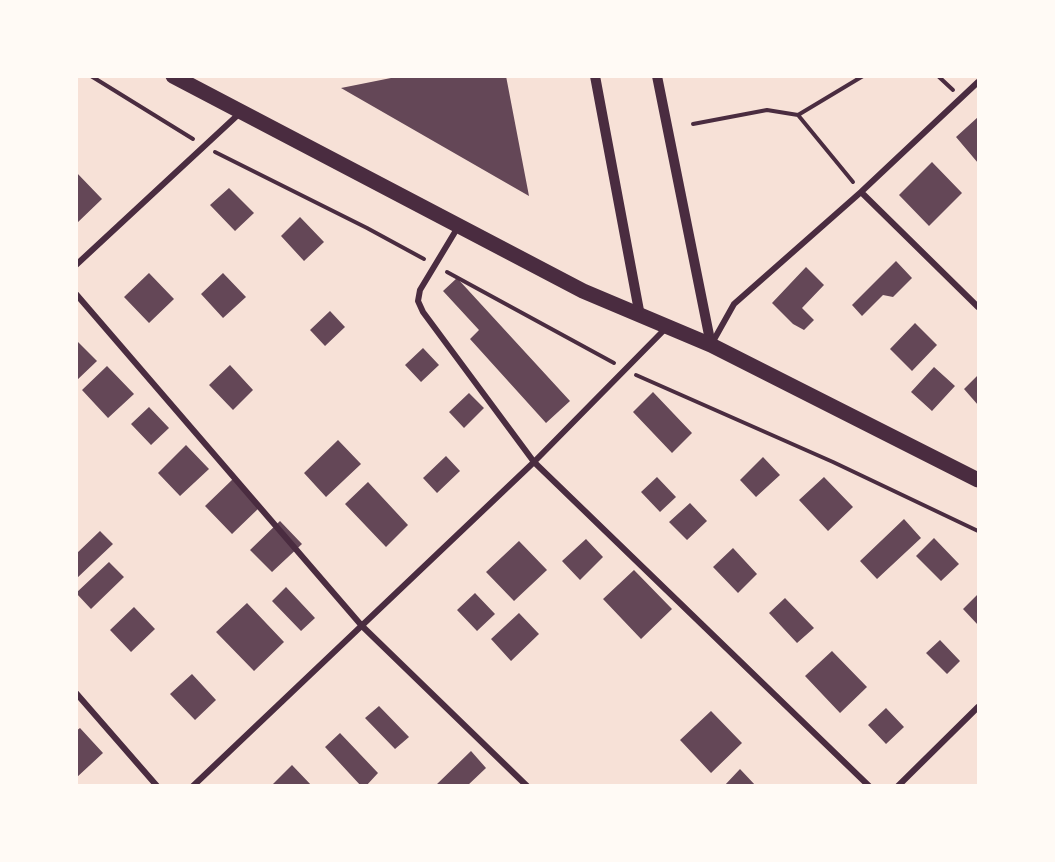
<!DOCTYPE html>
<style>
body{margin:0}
#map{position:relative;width:1055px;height:862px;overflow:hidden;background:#f7e1d7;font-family:"Roboto Condensed",sans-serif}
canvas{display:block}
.frame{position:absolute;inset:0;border:78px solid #fffaf5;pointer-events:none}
</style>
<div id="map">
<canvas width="1055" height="862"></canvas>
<div class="frame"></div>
</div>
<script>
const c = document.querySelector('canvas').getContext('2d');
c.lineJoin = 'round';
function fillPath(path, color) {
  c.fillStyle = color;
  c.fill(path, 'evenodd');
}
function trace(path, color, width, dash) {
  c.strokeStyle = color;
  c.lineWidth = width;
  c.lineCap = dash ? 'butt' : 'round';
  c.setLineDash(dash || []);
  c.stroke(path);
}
fillPath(new Path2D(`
 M401,76H506L529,196L341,88Z
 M978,117V163L956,137Z
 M932,162L962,193L929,226L899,195Z
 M76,172L102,199L76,224Z
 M229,188L254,213L235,231L210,205Z
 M300,217L324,242L304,261L281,236Z
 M896,261L912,278L893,297L883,295L862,316L852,305Z
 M806,267L824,285L802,308L814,320L804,330L793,324L772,303Z
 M149,273L174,299L149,323L124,297Z
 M223,273L246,297L223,318L201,294Z
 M457,278L570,401L546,423L470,339L479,330L443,291Z
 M330,311L345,327L325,346L310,330Z
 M915,323L937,345L912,371L890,349Z
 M76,340L97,361L76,381Z
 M423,348L439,365L421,382L405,365Z
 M230,365L253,390L233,410L209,385Z
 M107,366L134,394L108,418L82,390Z
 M934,367L955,386L932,411L911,392Z
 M978,375V405L964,389Z
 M653,392L692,433L672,453L633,412Z
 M469,393L484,408L464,428L449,412Z
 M149,407L169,428L151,445L131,424Z
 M338,440L361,464L326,497L304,473Z
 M186,445L209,469L180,496L158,473Z
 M446,456L460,471L437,493L423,478Z
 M763,457L780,475L756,497L740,480Z
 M657,477L676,497L660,512L641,492Z
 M824,477L853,507L828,531L799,500Z
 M233,479L260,507L232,534L205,506Z
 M368,482L408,525L386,547L345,504Z
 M690,503L707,521L687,540L669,522Z
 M904,519L921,538L877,579L860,561Z
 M280,521L302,544L272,572L250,550Z
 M100,531L113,544L76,579V554Z
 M934,538L959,564L941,581L916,556Z
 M586,539L603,557L580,580L562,561Z
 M519,541L547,570L514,601L486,572Z
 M733,548L757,574L738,593L713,567Z
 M109,562L124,577L91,609L76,593Z
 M634,570L672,609L641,639L603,599Z
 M286,587L315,618L301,631L272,601Z
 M475,593L495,614L477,631L457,610Z
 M978,594V625L963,609Z
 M785,598L814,628L797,643L769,613Z
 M247,603L284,642L254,671L216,632Z
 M134,607L155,629L131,652L110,630Z
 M519,613L539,634L511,661L491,639Z
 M940,640L960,661L947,674L926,653Z
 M832,651L867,687L840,713L805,676Z
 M192,674L216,700L195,720L170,694Z
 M379,706L409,737L395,749L365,718Z
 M886,708L904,727L886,744L868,725Z
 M711,711L742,743L711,773L680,740Z
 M80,728L103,753L76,778V731Z
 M340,733L378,773L366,786H361L325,747Z
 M471,751L486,768L467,786H435Z
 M292,765L312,786H271Z
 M740,769L756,786H724Z`), '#644757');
trace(new Path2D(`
 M91,76L193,139
 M938,76L953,90
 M798,115L863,76
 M693,124L767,110L798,115L853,182
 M215,152L367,228L424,259
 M447,272L614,363
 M636,375L833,462L978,531`), '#4a2c40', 4);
trace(new Path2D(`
 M861,192L978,307
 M458,227L420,290L418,301L423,312L534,462L869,786
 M76,265L241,112
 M76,294L362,626L527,786
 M711,345L734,304L861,192L978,82
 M76,693L157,786
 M193,786L534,462L666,328
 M898,786L978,707`), '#4a2c40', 6);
trace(new Path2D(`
 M595,76L640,316
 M657,76L711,345`), '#4a2c40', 10);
trace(new Path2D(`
 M173,76L583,291L711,345L978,480`), '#4a2c40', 15);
</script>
